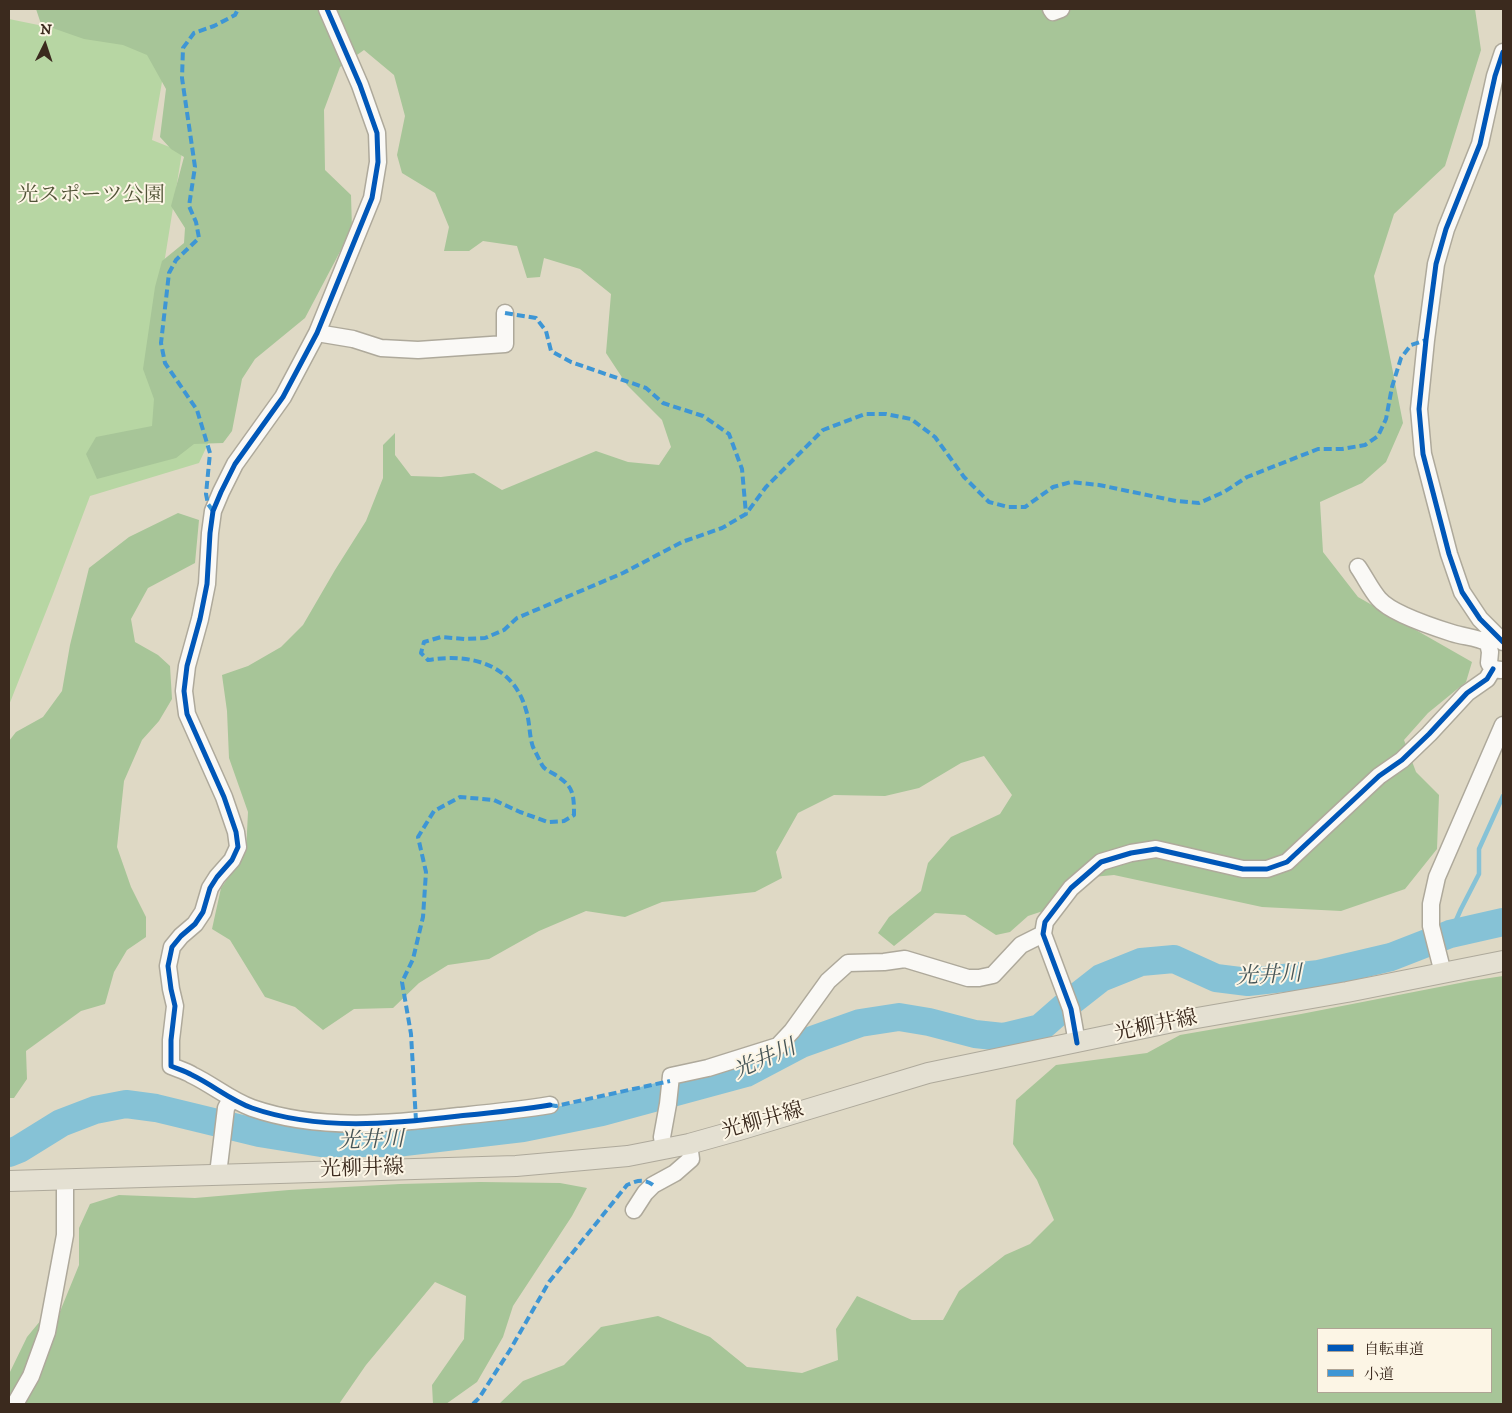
<!DOCTYPE html>
<meta charset="utf-8">
<style>
body{margin:0}
#map{position:relative;width:1512px;height:1413px;overflow:hidden;background:#dfd9c5;font-family:"IM FELL DW Pica","Noto Serif JP",serif}
canvas{display:block}
.frame{position:absolute;inset:0;border:10px solid #3b2a1e;pointer-events:none}
.legend{position:absolute;left:1317px;top:1328px;width:175px;height:65px;box-sizing:border-box;background:#fcf5e5;border:1px solid #afa495;margin:0;padding:6px 9px;list-style:none;font-size:15px;color:#3b2a1e}
.legend li{display:flex;align-items:center;gap:10px;height:25px}
.legend b{width:25px;border:1px solid #afa495}
.north{position:absolute;left:20px;top:20px;width:50px;height:50px;-webkit-text-stroke:4px #fcf5e5;paint-order:stroke;rotate:4deg;font-size:14px;font-weight:700;line-height:20px;text-align:center;color:#3b2a1e}
.north::after{content:'';display:block;margin:auto;width:18px;height:22px;background:#3b2a1e;clip-path:polygon(50% 0,100% 100%,50% 72%,0 100%)}
</style>
<div id="map">
<canvas width="1512" height="1413"></canvas>
<div class="frame"></div>
<ul class="legend">
<li><b style="height:6px;background:#0057b8"></b>自転車道</li>
<li><b style="height:6px;background:#3e96d5"></b>小道</li>
</ul>
<div class="north">N</div>
</div>
<script>
const c = document.querySelector('canvas').getContext('2d');
c.lineJoin = 'round';
function fillPath(path, color) {
  c.fillStyle = color;
  c.fill(path, 'evenodd');
}
function trace(path, color, width, dash) {
  c.strokeStyle = color;
  c.lineWidth = width;
  c.lineCap = dash ? 'butt' : 'round';
  c.setLineDash(dash || []);
  c.stroke(path);
}
function write(font, color, halo, rows, align = 'center') {
  c.font = font + ' "IM FELL DW Pica","Noto Serif JP",serif';
  c.lineWidth = 4;
  c.setLineDash([]);
  c.textBaseline = 'middle';
  c.strokeStyle = halo;
  c.fillStyle = color;
  for (const [text, x, y, turn = 0] of rows) {
    c.save();
    c.translate(x, y);
    c.rotate((+turn || 0) * Math.PI / 180);
    c.textAlign = isNaN(turn) ? turn : align;
    if (halo) c.strokeText(text, 0, 0);
    c.fillText(text, 0, 0);
    c.restore();
  }
}
fillPath(new Path2D(`
 M9,19L146,47L163,76L152,140L182,152L150,351L212,435L199,463L90,496L53,594L9,705Z`), '#b7d6a3');
fillPath(new Path2D(`
 M36,9H1475L1481,50L1445,166L1394,214L1374,276L1403,423L1386,462L1362,483L1320,502L1323,552L1358,597L1472,662L1466,682L1428,713L1404,740L1416,772L1439,795L1437,849L1405,889L1341,911L1262,907L1114,875L1071,879L1043,911L1028,916L1010,932L996,935L965,915L935,913L894,946L878,933L889,917L921,891L928,863L951,837L1000,814L1012,795L984,756L961,763L919,788L885,796L834,795L798,813L776,852L782,878L755,892L662,902L625,917L586,911L539,931L489,959L448,965L419,983L393,1008L354,1009L323,1030L295,1007L265,997L230,940L212,929L221,888L246,852L248,812L229,758L227,711L222,675L248,666L281,647L303,625L335,570L366,521L383,478V445L395,433V455L411,476L441,477L474,473L502,490L596,451L628,462L659,465L671,447L662,420L627,385L606,353L611,294L580,269L544,258L540,277L527,278L517,246L483,241L469,251H444L449,227L435,193L402,173L397,155L405,116L394,75L364,50L340,67L324,110L325,170L351,195L352,229L305,318L255,359L242,379L232,431L223,443L194,444L176,458L97,479L86,454L96,437L152,426L154,399L143,369L155,287L162,261L184,243L185,228L171,206L184,157L171,149L160,137L166,89L147,55L123,45L84,39L41,24Z
 M178,513L199,520L195,563L148,588L131,619L135,642L158,655L170,666L172,699L159,721L142,740L124,781L117,847L131,887L146,917V937L127,950L114,972L105,1004L81,1011L26,1051L27,1079L14,1098H9V741L16,732L43,717L62,691L70,645L89,568L129,537Z
 M1503,976V1404H499L523,1381L564,1365L601,1327L658,1316L710,1337L747,1367L802,1373L838,1360L836,1329L857,1296L912,1320H943L959,1291L1005,1255L1030,1244L1054,1220L1037,1180L1013,1144L1016,1100L1056,1065L1147,1053L1180,1035L1301,1014L1470,981ZM1318,1329H1491V1392H1318Z
 M480,1182L560,1183L587,1188L572,1216L513,1306L503,1337L477,1382L446,1404H433L432,1385L464,1339L466,1296L435,1282L366,1365L339,1404H9V1374L27,1337L41,1320L59,1314L79,1265V1228L90,1204L119,1195L195,1198L289,1190L400,1184Z`), '#a7c598');
trace(new Path2D(`
 M1450,934L1461,909L1479,874V849L1503,796`), '#86c2d6', 4.5);
trace(new Path2D(`
 M9,1153L19,1149L61,1123L95,1110L126,1104L156,1108L259,1133L321,1143H396L523,1128L602,1112L746,1073L801,1044L860,1023L899,1017L929,1022L975,1034L1003,1037L1040,1028L1064,1007L1101,978L1141,962L1174,959L1216,978L1248,982L1319,974L1391,957L1450,934L1503,922`), '#86c2d6', 28);
const minor = new Path2D(`
 M327,9L360,85L377,133L378,162L372,198L317,333L283,397L235,464L221,492L213,511L210,533L207,584L200,619L187,666L184,691L187,714L224,797L236,832L238,847L232,860L217,877L210,888L203,912L195,924L181,936L172,947L168,966L171,989L175,1006L171,1040V1066C178,1069 186,1071 192,1075C213,1085 230,1100 252,1108C318,1131 392,1124 459,1116C489,1113 520,1110 550,1105
 M1051,9L1053,12L1061,9
 M1503,52L1495,76L1480,144L1446,229L1436,264L1426,340L1419,409L1423,454L1449,554L1462,592L1480,619L1503,642
 M317,333L353,339L381,348L418,350L505,344V313
 M1358,567C1365,577 1371,590 1379,599C1391,613 1433,627 1452,633C1464,637 1477,637 1488,643L1490,652L1489,663L1493,669L1501,670
 M1443,973L1431,926V904L1437,877L1503,725
 M1077,1043L1071,1009L1043,934L1045,922L1071,888L1101,862L1131,853L1156,849L1243,869H1267L1287,862L1379,776L1402,760L1429,734L1467,693L1487,679L1493,669
 M664,1149L662,1137L668,1104L671,1076L708,1068L778,1046L792,1031L828,981L848,963L884,962L905,959L968,978H979L993,975L1021,945L1043,934
 M218,1174L226,1108L231,1099
 M634,1210L645,1193L653,1185L675,1173L691,1159L689,1144
 M15,1404L31,1376L47,1332L65,1235V1180`);
const major = new Path2D(`
 M9,1181L516,1166L628,1156L689,1144L739,1130L928,1073L1168,1023L1347,992L1503,961`);
trace(minor, '#aea99b', 19);
trace(major, '#aea99b', 22);
trace(minor, '#faf9f6', 16);
trace(major, '#e4e0d2', 20);
trace(new Path2D(`
 M505,313L536,318L546,331L551,351L571,362L646,388L663,403L703,416L729,434L742,469L746,514
 M213,511L208,504L206,494L210,453L197,410L165,363L161,343L169,273L176,260L199,238L196,222L189,206L195,167L182,78L183,48L194,33L214,26L235,15L238,9
 M550,1105L556,1106L670,1081
 M416,1121L411,1034L402,982L413,959L423,917L426,872L418,837L434,811L460,797L494,800L520,812L548,822L564,821L574,815C574,792 573,786 554,774C549,771 544,769 542,765C539,759 536,753 533,747C529,736 530,722 526,710C513,664 471,653 428,660L421,653L424,642L441,637L465,639L485,638L504,630L517,618L623,573L682,542L722,528L746,514L766,487L823,430L865,414H886L911,419L935,437L964,477L989,502L1008,507H1025L1053,487L1071,482L1099,485L1176,501L1199,503L1224,492L1247,477L1318,449H1342L1365,445L1378,436L1386,419L1392,387L1401,358L1411,345L1426,340
 M473,1404L479,1398L510,1350L549,1282L627,1185C636,1181 644,1178 653,1185`), '#3e96d5', 4, [8, 4]);
trace(new Path2D(`
 M327,9L360,85L377,133L378,162L372,198L317,333L283,397L235,464L221,492L213,511L210,533L207,584L200,619L187,666L184,691L187,714L224,797L236,832L238,847L232,860L217,877L210,888L203,912L195,924L181,936L172,947L168,966L171,989L175,1006L171,1040V1066C178,1069 186,1071 192,1075C213,1085 230,1100 252,1108C318,1131 392,1124 459,1116C489,1113 520,1110 550,1105
 M1503,52L1495,76L1480,144L1446,229L1436,264L1426,340L1419,409L1423,454L1449,554L1462,592L1480,619L1503,642
 M1077,1043L1071,1009L1043,934L1045,922L1071,888L1101,862L1131,853L1156,849L1243,869H1267L1287,862L1379,776L1402,760L1429,734L1467,693L1487,679L1493,669`), '#0057b8', 5);
write('21px', '#525438', '#fcf5e5', [
 ["光スポーツ公園",91,197]
]);
write('21px', '#3b2a1e', '#fcf5e5', [
 ["光柳井線",1156,1027,-12],
 ["光柳井線",763,1122,-16],
 ["光柳井線",362,1170,-2]
]);
write('italic 22px', '#465557', '#fcf5e5', [
 ["光井川",1269,977,-3],
 ["光井川",765,1061,-24],
 ["光井川",371,1142,-2]
]);
</script>
